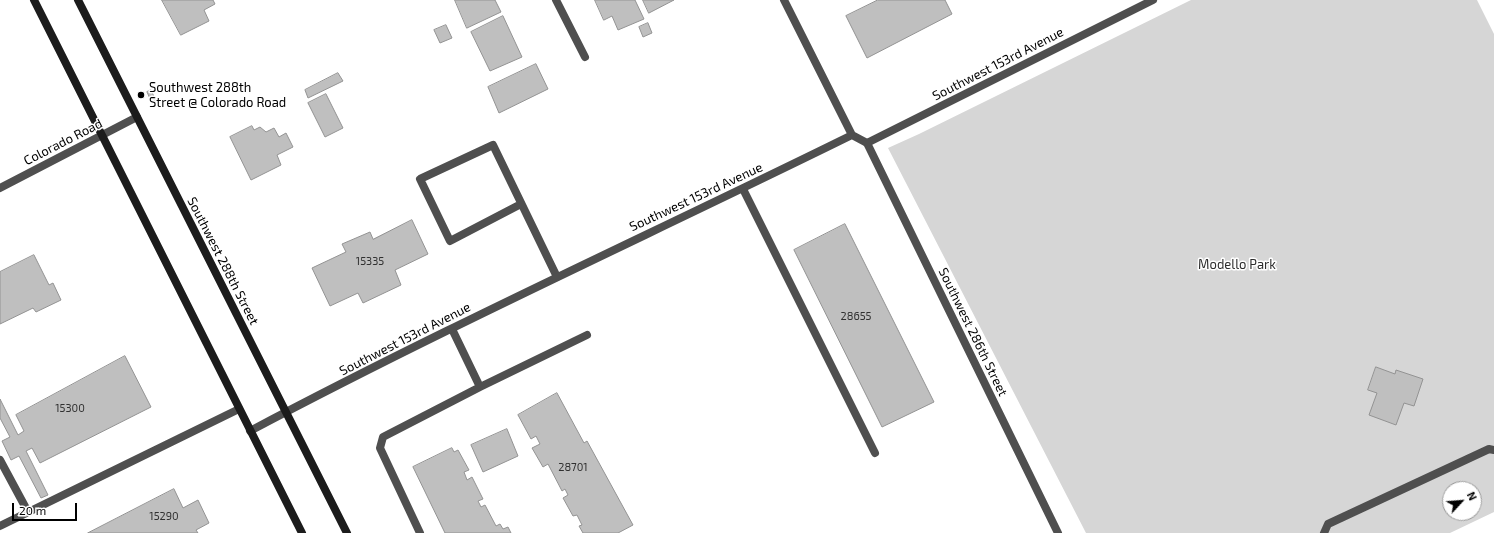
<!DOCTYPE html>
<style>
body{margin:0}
#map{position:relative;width:1494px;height:533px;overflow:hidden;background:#fff;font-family:"Exo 2",sans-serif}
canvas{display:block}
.north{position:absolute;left:1442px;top:481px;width:40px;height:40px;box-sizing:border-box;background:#fff;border:1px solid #999;border-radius:50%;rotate:64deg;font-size:11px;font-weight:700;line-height:16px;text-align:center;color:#000}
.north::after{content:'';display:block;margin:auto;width:14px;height:18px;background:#000;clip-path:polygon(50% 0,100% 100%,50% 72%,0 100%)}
.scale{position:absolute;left:12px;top:503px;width:65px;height:18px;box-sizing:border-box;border:2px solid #000;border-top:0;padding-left:5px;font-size:12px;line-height:14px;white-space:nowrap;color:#000;-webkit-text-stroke:3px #fff;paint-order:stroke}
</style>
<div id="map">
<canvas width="1494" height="533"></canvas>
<div class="north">N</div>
<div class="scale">20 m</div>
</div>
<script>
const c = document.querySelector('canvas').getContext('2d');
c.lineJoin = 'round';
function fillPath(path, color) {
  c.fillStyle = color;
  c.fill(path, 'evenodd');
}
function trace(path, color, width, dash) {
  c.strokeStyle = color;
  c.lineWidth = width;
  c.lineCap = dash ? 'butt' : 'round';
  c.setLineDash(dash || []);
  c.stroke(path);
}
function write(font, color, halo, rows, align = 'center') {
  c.font = font + ' "Exo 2",sans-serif';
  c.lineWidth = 3;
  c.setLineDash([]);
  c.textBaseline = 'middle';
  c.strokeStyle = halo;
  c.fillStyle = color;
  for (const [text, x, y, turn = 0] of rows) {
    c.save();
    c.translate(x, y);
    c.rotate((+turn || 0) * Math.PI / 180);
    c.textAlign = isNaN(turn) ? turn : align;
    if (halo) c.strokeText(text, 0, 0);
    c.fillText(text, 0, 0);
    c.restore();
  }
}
fillPath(new Path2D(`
 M1191,0H1477L1494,34V512L1450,533H1086L888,148L919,134ZM1450,489H1474V513H1450Z`), '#d6d6d6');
const building = new Path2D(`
 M162,0H213L215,4L204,10L209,21L181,35Z
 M455,0H495L501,12L467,28Z
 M595,0H635L644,19L618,30L612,16L604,20Z
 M643,0H674L649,13Z
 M878,0H945L952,14L867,58L846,16Z
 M503,16L522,57L490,71L471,32Z
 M648,23L652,33L643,37L639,27Z
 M446,25L452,38L440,43L434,30Z
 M536,64L548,89L499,113L488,87Z
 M338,73L343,81L308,98L305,90Z
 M151,90L156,101L152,103L147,92Z
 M326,94L343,128L325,137L308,103Z
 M252,126L254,130L260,127L266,132L274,128L279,137L286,133L293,147L277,155L281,165L251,180L230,137Z
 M412,220L428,254L395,270L401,285L363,303L358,293L330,306L312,268L346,252L342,244L370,232L373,239Z
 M845,224L934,402L882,427L794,250Z
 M34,255L49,285L53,283L61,300L36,312L33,308L0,324V272Z
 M125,356L151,407L40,463L32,448L26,451L48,495L41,498L19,456L11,460L2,441L10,437L0,418V399L18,435L24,431L16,415Z
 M1376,367L1395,374L1396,370L1423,379L1414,406L1404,403L1396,425L1369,415L1377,393L1368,390Z
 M557,393L584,443L587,441L633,525L618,533H583L579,526L582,525L577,515L573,516L563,498L568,495L565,489L562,491L548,464L543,467L532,448L540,444L536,436L531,439L518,415Z
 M507,429L518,456L483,472L471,445Z
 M452,448L454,452L458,450L469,470L464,472L467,480L472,477L483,499L478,501L481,507L485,505L496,526L500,524L503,529L508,527L511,533H445L413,467Z
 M174,489L183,508L198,500L209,523L196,530L198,533H88Z`);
fillPath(building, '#bfbfbf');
trace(building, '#939393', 1);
trace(new Path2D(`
 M867,143L1058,533
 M743,189L875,453
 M521,204L450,241L420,179L493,145L557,277
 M452,329L480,387L587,335
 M0,460L28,512
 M0,526L239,409
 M420,533L380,448L383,437L480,387
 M1324,533L1328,524L1489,449L1494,450`), '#4f4f4f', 8);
trace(new Path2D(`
 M556,0L585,57
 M784,0L852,135
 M852,135L867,143L1153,0
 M0,188L137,117
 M250,431C448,326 651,234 852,135`), '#4f4f4f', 8);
trace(new Path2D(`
 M34,0L302,533
 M78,0L347,533`), '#1c1c1c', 8);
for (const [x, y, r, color] of [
 [141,95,4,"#000"]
]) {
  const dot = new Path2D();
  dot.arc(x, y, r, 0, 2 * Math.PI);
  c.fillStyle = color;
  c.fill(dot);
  trace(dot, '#fff', 1.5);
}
write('11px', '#303030', null, [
 ["15335",370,261],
 ["28655",856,316],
 ["15300",70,408],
 ["28701",573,467],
 ["15290",164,516]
]);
write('13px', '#000', '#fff', [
 ["Southwest 153rd Avenue",998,64,-27],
 ["Colorado Road",63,142,-27],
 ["Southwest 153rd Avenue",696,197,-25],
 ["Southwest 288th Street",223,261,63],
 ["Southwest 286th Street",973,332,64],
 ["Southwest 153rd Avenue",405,339,-27]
]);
write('13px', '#000', '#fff', [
 ["Southwest 288th",149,88],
 ["Street @ Colorado Road",149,103]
], 'left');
write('13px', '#2d2d2d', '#fff', [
 ["Modello Park",1237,265]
]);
</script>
